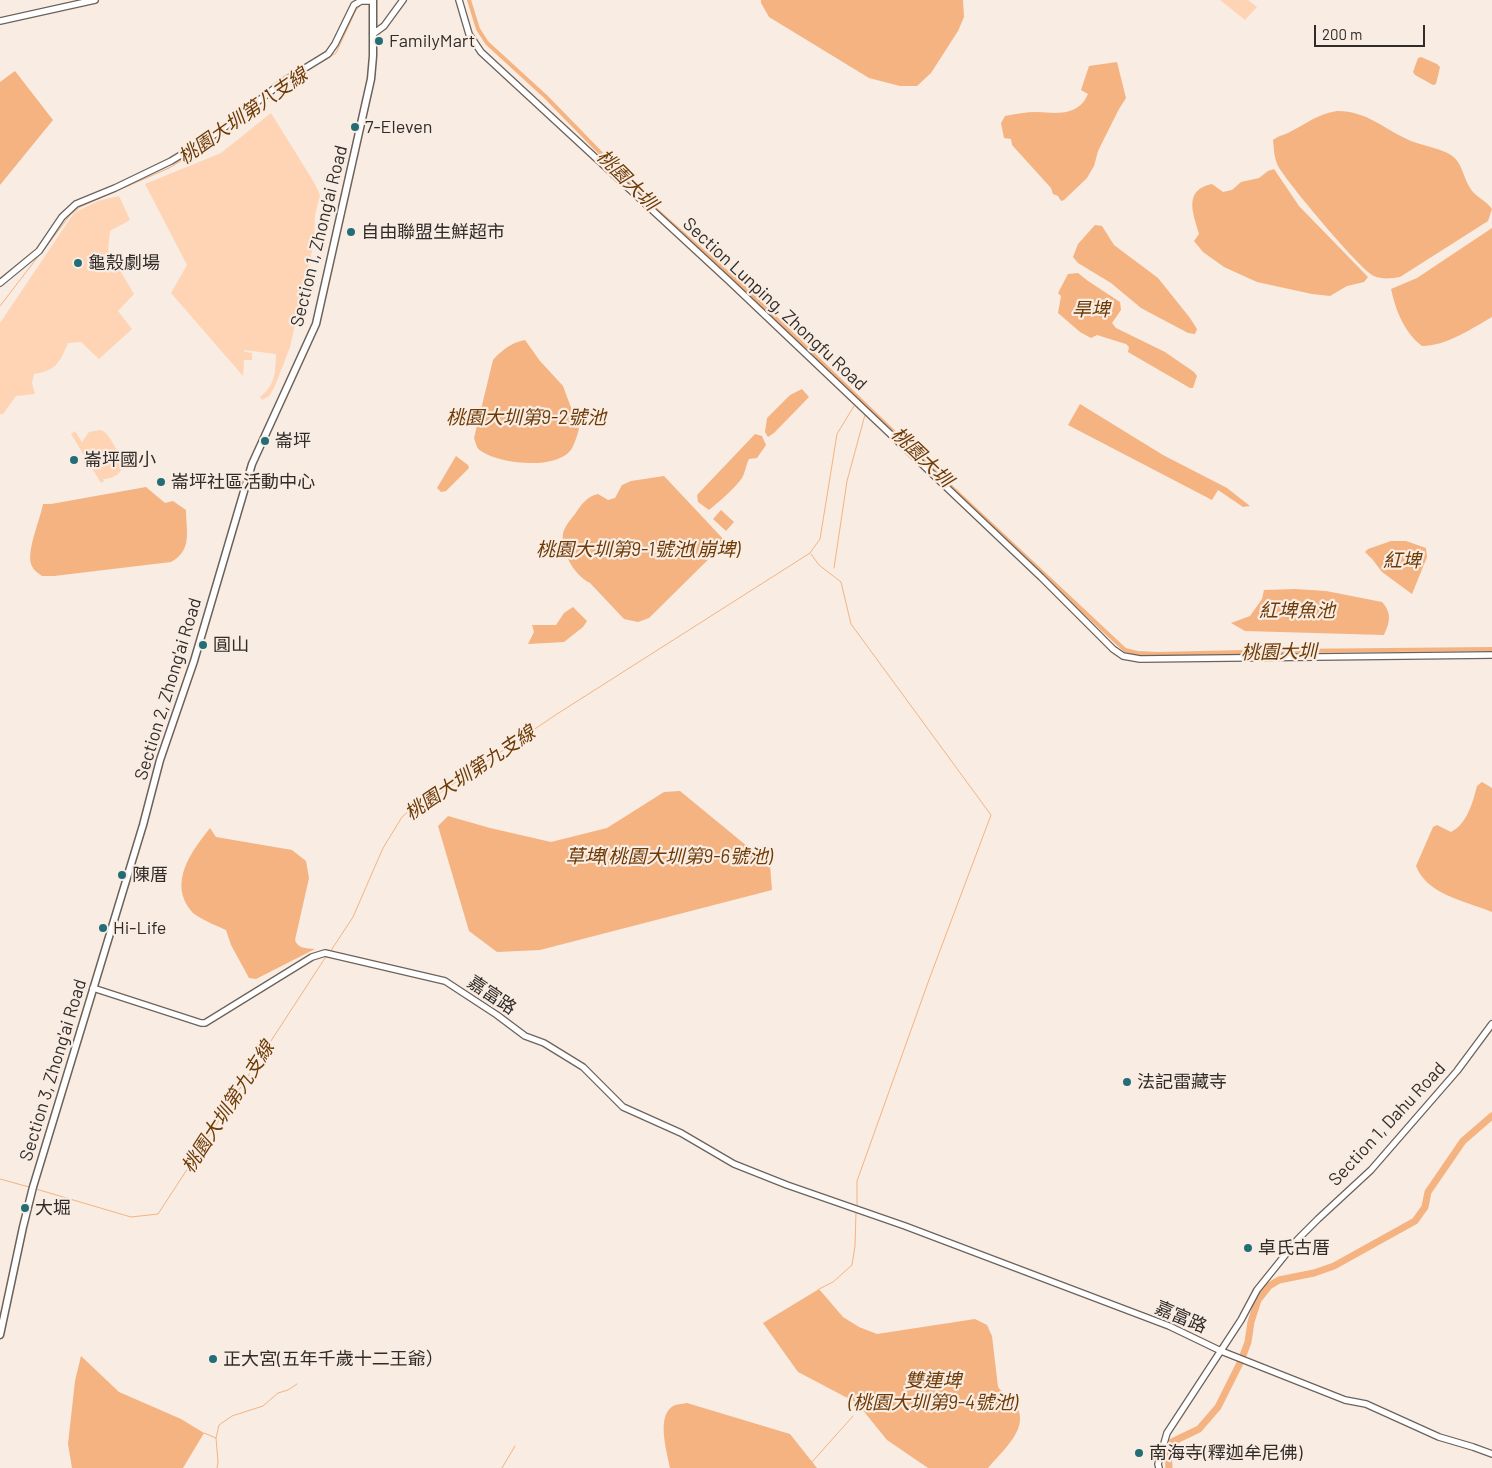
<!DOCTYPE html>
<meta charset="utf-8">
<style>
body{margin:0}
#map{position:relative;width:1492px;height:1468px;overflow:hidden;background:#f8ece3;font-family:Barlow,sans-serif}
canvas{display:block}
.scale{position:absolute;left:1314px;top:25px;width:111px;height:22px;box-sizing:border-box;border:2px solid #312c29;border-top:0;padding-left:6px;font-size:15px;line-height:18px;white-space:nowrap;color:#312c29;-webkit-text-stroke:4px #f8ece3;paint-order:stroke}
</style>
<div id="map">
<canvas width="1492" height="1468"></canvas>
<div class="scale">200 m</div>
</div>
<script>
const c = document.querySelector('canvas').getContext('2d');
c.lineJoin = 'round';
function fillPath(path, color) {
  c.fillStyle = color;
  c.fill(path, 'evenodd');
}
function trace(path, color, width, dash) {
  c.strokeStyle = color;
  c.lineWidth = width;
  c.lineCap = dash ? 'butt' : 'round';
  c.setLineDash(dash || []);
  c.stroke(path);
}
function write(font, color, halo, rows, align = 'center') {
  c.font = font + ' Barlow,"Noto Sans TC",sans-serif';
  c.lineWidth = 4.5;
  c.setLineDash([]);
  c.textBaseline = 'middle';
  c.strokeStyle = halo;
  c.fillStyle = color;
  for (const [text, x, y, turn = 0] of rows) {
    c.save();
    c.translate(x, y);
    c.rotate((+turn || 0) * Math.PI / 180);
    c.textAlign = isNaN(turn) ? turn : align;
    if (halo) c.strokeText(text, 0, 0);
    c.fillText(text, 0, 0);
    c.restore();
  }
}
fillPath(new Path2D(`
 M1220,0H1248L1257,7L1245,20Z
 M271,113L315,184L320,195L315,215L314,242L290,347L275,386L269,396L262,400L260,397C276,384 275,373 276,354L244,350L245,352L252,353V360H244L243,376L171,293L187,265L145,184L221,153Z
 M119,196L130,220L110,231L108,250L134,294L118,311L132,329L99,359L81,342L68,343C59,364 56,370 34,374L32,383L35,394L16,396L3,414H0V323L74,213L98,201Z
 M101,430C108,433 110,439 114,445C116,449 121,454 122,459C126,472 114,479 103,479L104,481L101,483L71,434L75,431L82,442L89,432Z`), '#fed4b4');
fillPath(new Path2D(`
 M761,0H963L964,17L958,31L931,73L917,86H900L869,78L769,17L761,3Z
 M1421,57L1437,64L1440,67L1436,84L1433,85L1415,75L1413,72L1418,58Z
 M1117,62L1126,98L1119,109L1098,151L1094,166L1087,178L1064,200L1061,201L1058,196L1053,194L1051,188L1012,145L1011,139L1004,138L1001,123L1005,116C1016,114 1026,112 1037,112C1056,113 1078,117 1088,94L1081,90L1089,66Z
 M15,71L53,120L0,185V82Z
 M1337,111C1368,111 1385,130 1411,141C1424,146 1439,148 1451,155C1462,162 1463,177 1470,188C1475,197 1486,200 1492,209L1488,221L1400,277C1392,278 1383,280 1374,276C1361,271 1286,181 1278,166C1274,157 1274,150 1273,140C1278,136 1283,135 1288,133C1306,124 1317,114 1337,111Z
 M1274,169L1299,206L1368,277L1364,282L1347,286L1330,296L1312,294L1257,282L1224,267L1203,252L1194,241L1199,234C1193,213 1183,190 1212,184L1223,192L1232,190L1241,182L1259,178L1268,171Z
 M1095,225L1102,226L1114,245L1158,278L1190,318L1197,329L1195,334L1188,333L1141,308L1111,283L1078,263L1073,257L1078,244Z
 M1492,228V317C1471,329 1446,346 1422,346C1404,332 1396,311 1391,289L1417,278Z
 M1078,273L1088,281L1120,302L1121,310L1112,323L1116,328L1165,352L1194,372L1197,376L1193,388H1190L1128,352L1129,347L1126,344L1097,335L1091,338L1080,332L1058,313L1061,296L1058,293L1068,274Z
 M525,340L540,361L563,386L579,429C577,436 574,446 570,451C554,470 500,464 481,451C476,448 476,443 474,438L493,360C503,349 511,343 525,340Z
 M802,389L809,397L774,433L768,437L765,432L767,418L790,395Z
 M1080,404L1163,455L1227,488L1250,506L1243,507L1218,490L1212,500L1068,425Z
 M755,434L762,436L766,445L757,458L749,459C746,465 745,473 742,478C733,490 721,500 709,510L698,502L697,495Z
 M456,456L468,465L469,468L446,491L441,492L437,488Z
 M664,476L726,542L649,618L638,622L624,619L590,583C575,576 560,551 563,534C564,527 571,519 575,514C582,504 586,497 598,494L608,500L615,498L622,485L631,481Z
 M146,487L165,503L173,501L186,510C186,531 193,550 171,562L54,576H42C38,573 33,570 31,564C27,549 40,520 43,504H51Z
 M721,510L734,522L726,531L713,519Z
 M1391,541H1406L1426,548L1427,557L1412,594L1382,572L1373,560L1365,552L1368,549Z
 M1295,589L1326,591L1382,602C1392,613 1390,622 1384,635L1245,631L1231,623L1250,616L1262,599L1264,590Z
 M573,607L587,621L583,627L564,642L528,644L534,632L532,625H556L564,613Z
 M1482,782L1492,788V912C1466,901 1427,895 1416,866L1433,827L1437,825L1451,832C1467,824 1473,802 1477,786Z
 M680,791L770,865L772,890L540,950L497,952L469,931L438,826L448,816L490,828L551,842L607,828L664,792Z
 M210,828L216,837L292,850L306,861L309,878L295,940C298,949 306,948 315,949L256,979L249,978L231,945L226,930C217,926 198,918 192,912C167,883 192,851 210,828Z
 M819,1289L843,1317L859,1327L877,1334L975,1319L987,1325L992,1336L998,1387C1003,1394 1011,1397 1015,1404C1032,1427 1002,1451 988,1468H928L887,1440L857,1403L798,1372L763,1323Z
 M81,1356L119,1392L181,1419L204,1433L183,1468H72L68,1444L75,1381Z
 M687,1403L790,1434L817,1468H670C667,1451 655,1414 675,1405C678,1404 684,1404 687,1403Z`), '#f4b381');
trace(new Path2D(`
 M43,251L70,215L80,207L169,168L222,136L283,85L336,53L356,10L360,6
 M0,306L40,254
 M859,400L860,399
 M868,408V406
 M811,554L819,565L841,582L851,624L991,815L930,977L857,1181V1206
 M834,568L847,481L865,415
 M330,952L353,917L383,848L402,817L410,810L422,805L557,714L810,553L820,539L837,434L854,406
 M0,1179L29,1187
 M36,1189L131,1217L158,1214L327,955
 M819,1289L833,1282L852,1265L855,1246L856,1212
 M204,1433L216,1438L218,1462L217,1468
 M216,1438L219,1425L232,1416L263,1406L278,1393L288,1390L297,1384
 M812,1462L853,1416
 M502,1468L515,1446`), '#f4b381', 1);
trace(new Path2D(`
 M469,0L478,29L487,43L546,97L655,209L739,283L933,470L1125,650L1137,653L1158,654L1288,651L1492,649`), '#f4b381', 4);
trace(new Path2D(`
 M1169,1468L1168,1451L1172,1442L1199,1429L1218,1407L1241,1361L1248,1342L1251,1322L1258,1300L1269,1286L1279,1280L1314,1273L1334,1266L1415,1221L1425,1207L1428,1192L1463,1141L1492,1116`), '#f4b381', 7);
const tertiary = new Path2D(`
 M459,0L469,34L481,52L729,281L1041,577L1113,649L1123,656L1140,659L1492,655
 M0,21L95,0
 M373,34L384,26L403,0
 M0,283L39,251L62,217L76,204L115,188L171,161L217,133L284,81L328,54L335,44L354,5L361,1H373
 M93,988L201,1023H205L312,957L325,953L445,981L497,1015L525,1036L544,1043L583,1067L623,1107L681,1133L734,1164L787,1185L905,1226L1169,1326L1221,1351L1345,1400L1366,1404L1439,1437L1473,1447L1492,1454
 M1159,1468L1158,1464L1167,1433L1241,1320L1257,1290L1298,1239L1318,1219L1371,1170L1457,1071L1492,1024`);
const secondary = new Path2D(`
 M0,1335L23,1227L33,1187L143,825L160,760L194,661L252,464L316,324L371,79L373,56V0`);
trace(tertiary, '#6c625a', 8);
trace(secondary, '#6c625a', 9);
trace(tertiary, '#fff', 5.5);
trace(secondary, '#fff', 6);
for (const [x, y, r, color] of [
 [379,41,5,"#236d77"],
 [355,127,5,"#236d77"],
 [351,232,5,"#236d77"],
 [78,263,5,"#236d77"],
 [265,441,5,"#236d77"],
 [74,460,5,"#236d77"],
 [161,482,5,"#236d77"],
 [203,645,5,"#236d77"],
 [122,875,5,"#236d77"],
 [103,928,5,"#236d77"],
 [1127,1082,5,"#236d77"],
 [25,1208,5,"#236d77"],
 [1248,1248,5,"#236d77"],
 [213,1359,5,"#236d77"],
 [1139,1453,5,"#236d77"]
]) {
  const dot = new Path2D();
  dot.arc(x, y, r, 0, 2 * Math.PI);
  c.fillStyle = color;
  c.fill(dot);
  trace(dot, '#f8ece3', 2);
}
write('18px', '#312c29', '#f8ece3', [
 ["FamilyMart",389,41],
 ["7-Eleven",365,127],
 ["自由聯盟生鮮超市",361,232],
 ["龜殼劇場",88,263],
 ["崙坪",275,441],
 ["崙坪國小",84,460],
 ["崙坪社區活動中心",171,482],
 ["圓山",213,645],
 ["陳厝",132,875],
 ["Hi-Life",113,928],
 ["法記雷藏寺",1137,1082],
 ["大堀",35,1208],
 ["卓氏古厝",1258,1248],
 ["正大宮(五年千歲十二王爺）",223,1359],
 ["南海寺(釋迦牟尼佛)",1149,1453]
], 'left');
write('18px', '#312c29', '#f8ece3', [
 ["Section 1, Zhong'ai Road",319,236,-76],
 ["Section Lunping, Zhongfu Road",775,304,43],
 ["Section 2, Zhong'ai Road",168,689,-73],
 ["嘉富路",492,995,34],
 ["Section 3, Zhong'ai Road",53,1070,-73],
 ["Section 1, Dahu Road",1387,1124,-47],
 ["嘉富路",1181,1317,23]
]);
write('italic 19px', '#6e3b06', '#f8ece3', [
 ["桃園大圳第八支線",243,116,-35],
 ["桃園大圳",627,180,45],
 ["旱埤",1091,310],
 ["桃園大圳第9-2號池",526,418],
 ["桃園大圳",922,457,44],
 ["桃園大圳第9-1號池(崩埤)",638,550],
 ["紅埤",1402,561],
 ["紅埤魚池",1297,611],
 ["桃園大圳",1279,652,-1],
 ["桃園大圳第九支線",470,773,-34],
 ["草埤(桃園大圳第9-6號池)",669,857],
 ["桃園大圳第九支線",228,1107,-57],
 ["雙連埤",933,1381],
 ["(桃園大圳第9-4號池)",933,1403]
]);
</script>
